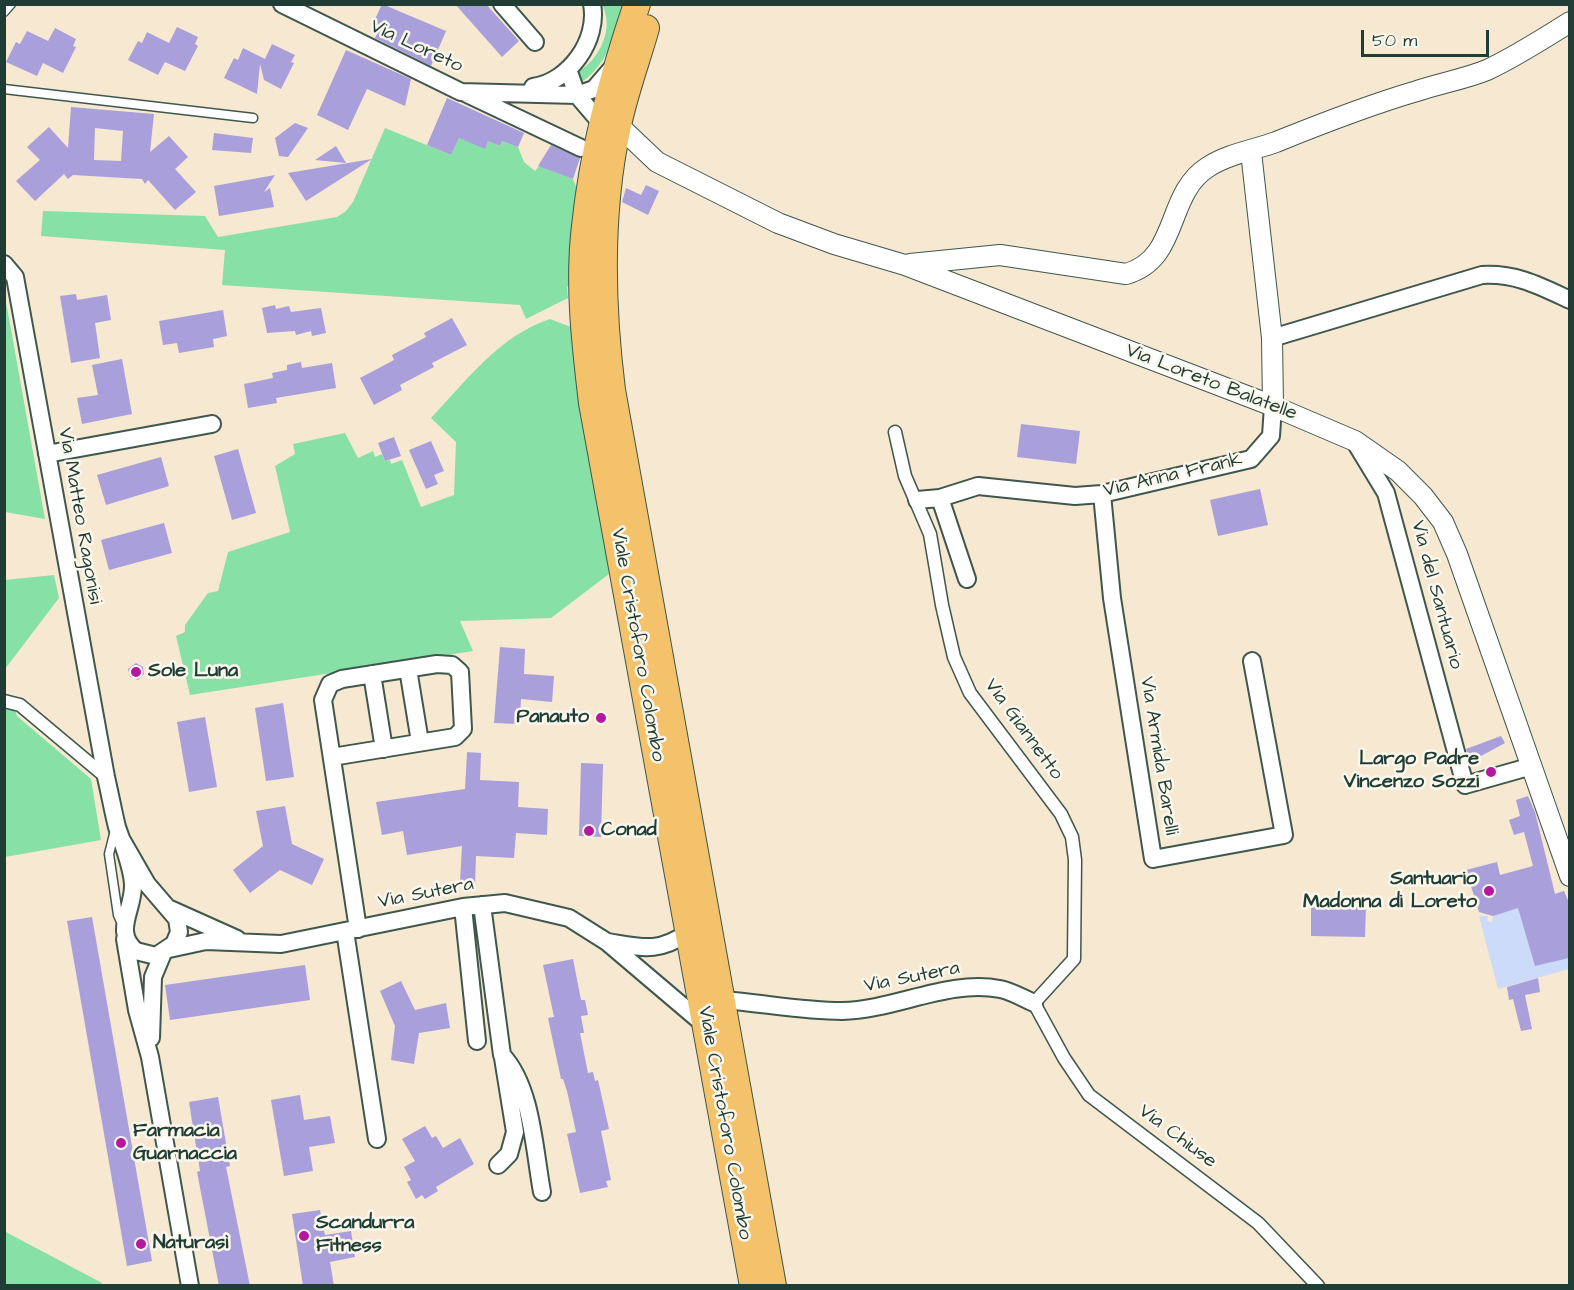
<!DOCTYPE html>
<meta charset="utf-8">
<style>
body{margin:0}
#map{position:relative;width:1574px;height:1290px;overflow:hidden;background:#f6e8d1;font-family:"Architects Daughter",sans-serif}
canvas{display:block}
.frame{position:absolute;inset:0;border:6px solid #1f3d34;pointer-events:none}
.scale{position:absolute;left:1361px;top:30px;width:128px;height:27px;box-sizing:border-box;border:3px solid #1f3d34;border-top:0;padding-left:8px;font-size:18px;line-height:21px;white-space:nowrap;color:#1f3d34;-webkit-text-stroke:4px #fbf7ec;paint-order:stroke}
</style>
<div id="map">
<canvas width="1574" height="1290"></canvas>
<div class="frame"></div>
<div class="scale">50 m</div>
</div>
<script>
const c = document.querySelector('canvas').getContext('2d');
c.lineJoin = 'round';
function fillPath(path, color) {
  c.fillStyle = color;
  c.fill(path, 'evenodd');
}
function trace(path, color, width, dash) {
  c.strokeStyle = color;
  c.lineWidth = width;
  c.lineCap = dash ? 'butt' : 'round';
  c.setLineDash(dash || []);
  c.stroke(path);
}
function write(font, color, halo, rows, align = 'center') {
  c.font = font + ' "Architects Daughter",sans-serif';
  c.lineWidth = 5;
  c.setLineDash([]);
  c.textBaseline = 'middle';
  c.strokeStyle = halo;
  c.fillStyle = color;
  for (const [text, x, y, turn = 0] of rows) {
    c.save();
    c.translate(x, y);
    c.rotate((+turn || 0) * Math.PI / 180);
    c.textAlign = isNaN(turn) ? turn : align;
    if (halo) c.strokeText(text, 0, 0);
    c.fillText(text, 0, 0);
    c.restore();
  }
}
fillPath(new Path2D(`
 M1564,891L1569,903V969L1498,989L1479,916H1488L1487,921L1492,922L1493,916L1534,899Z`), '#ccdbf9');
fillPath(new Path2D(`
 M602,5H625C615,34 609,62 582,82L578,72C599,60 615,28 602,5Z
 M385,128L451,155L459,138L485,148L488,141L500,146L502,141L518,147L524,162L535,171L539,166L573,179L579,194L574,283L567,287L568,298L526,319L520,305L222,285L225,250L41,236L43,211L205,216L218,237L337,217L346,211L353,202Z
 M5,300L7,307L45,519L5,512Z
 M550,319L571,327L595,463L609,574L551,618L460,621L473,651L190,695L176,636L185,632V625L208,593L218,591L228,552L290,532L275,466L295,454L293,444L345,433L358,458L373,451L375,457L382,454L385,461L390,460L391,464L402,460L421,507L454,495L456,442L431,418C467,380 499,336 550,319Z
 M54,575L59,598L5,669V580Z
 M4,708L15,710L17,716L91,779L101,840L5,857Z
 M4,1231L102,1283L101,1285H5Z`), '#87e1a7');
fillPath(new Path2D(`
 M382,4L446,31L431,66L375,38L379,29L372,26Z
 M455,4H486L519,41L502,57Z
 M177,27L198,37L195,44L198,46L185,71L165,62L158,75L128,60L138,41L142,43L147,32L169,43Z
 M55,28L76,39L73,46L76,47L63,73L43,63L37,76L6,62L16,42L20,44L27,31L48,41Z
 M272,44L295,55L291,62L294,63L281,89L264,80L260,64L257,94L224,78L234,58L238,60L243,48L265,59Z
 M346,50L411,79L405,106L367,89L348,130L317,115Z
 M447,98L524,133L518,147L502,141L500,146L488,141L485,149L459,138L451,155L427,145Z
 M71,107L154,114L150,152L169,136L188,157L175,169L196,192L175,210L148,180L145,184L142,179L73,175L68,179L64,174L35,201L16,181L40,160L27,147L49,127L68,148ZM95,128L123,131L121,161L94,160Z
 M295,123L308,128L288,157L279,156L275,138Z
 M214,133L253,138L251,153L212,150Z
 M551,145L580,158L573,179L538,166Z
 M336,146L346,163L315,160Z
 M372,159L306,201L288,173Z
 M275,175L264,192L270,188L274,207L219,216L214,186Z
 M646,185L659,191L648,215L622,202L626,188L641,195Z
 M76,294L77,300L107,295L111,320L95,323L100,358L71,363L60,296Z
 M275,305L276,309L289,306L291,312L321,308L326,333L312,336L311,331L296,335L295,331L267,333L262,308Z
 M223,310L227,336L213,339L214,347L179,353L177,343L163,345L159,321Z
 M452,318L467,345L432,363L434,367L400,385L402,390L374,405L360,378L394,360L392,355L426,337L424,333Z
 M122,359L132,414L82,424L77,398L98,395L92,365Z
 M301,362L302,368L332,363L336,388L276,398L277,403L248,408L244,384L273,378L272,373L287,370V365Z
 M1021,424L1080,431L1076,464L1017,457Z
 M394,437L401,456L385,461L378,443Z
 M431,441L444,471L434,475L438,484L426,489L409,450Z
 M238,449L256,513L232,520L214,456Z
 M161,457L169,486L106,505L97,475Z
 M1260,489L1268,525L1218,536L1210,500Z
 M164,523L172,553L109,570L101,540Z
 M500,647L525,649L524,674L554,676L552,702L521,699L520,724L494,723Z
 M136,663L143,667L144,674L138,680L130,677L128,669Z
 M283,703L294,777L266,781L255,708Z
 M205,717L217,787L189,792L177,722Z
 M1501,736L1505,743L1470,762L1466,749Z
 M467,752L481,753L480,780L519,782L518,807L548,809L547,835L516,833L514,858L476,856L475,884L460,883L462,846L407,855L403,831L382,835L376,802L465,789Z
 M581,763L603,764L601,837L579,836Z
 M1528,796L1535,812L1555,894L1564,891L1569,903V958L1535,966L1518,908L1493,916L1479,912L1466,870L1497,862L1500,875L1533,866L1524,832L1514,835L1509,820L1520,816L1516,800Z
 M285,806L292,844L324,859L312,885L280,870L250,893L233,870L263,846L256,811Z
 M1311,907H1366L1365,937L1311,936Z
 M92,917L152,1261L127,1266L67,921Z
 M573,959L581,1000H585L588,1015L581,1016L584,1033H580L588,1073L593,1072L595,1081L598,1080L609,1129L601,1131L611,1180L606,1181L608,1187L580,1193L567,1134L576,1132L567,1091L563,1079H561L548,1018L554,1017L543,965Z
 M305,965L310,1000L170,1020L165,985Z
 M1538,978L1540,992L1525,995L1532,1029L1521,1031L1513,999L1509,1000L1507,987Z
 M401,981L415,1010L446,1003L450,1028L419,1033L414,1064L391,1060L395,1026L380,991Z
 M300,1095L304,1120L330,1116L335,1143L309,1147L313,1171L284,1176L271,1100Z
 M218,1097L230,1166L226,1167L250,1286H219L197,1172L200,1171L189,1102Z
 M425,1126L432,1138L436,1136L443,1148L460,1138L474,1164L436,1187L438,1191L425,1199L422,1195L416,1199L407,1182L411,1180L404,1167L415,1161L402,1139Z
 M320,1210L325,1235L351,1231L355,1257L330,1262L334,1286H303L292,1214Z`), '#a99fda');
const service = new Path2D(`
 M4,12L11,4
 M4,89L253,118
 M115,830L109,854L118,915L123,926`);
const pedestrian = new Path2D(`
 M895,432L905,476L930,534L942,605L954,657L970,693L1061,814L1072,837L1075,860L1074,959L1034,1003L1064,1058L1089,1095L1258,1223L1318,1286
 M4,701L20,705L106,777`);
const minor = new Path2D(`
 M282,4L461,92L577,95L601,123
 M502,4L535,42
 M568,69L577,95L594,89L613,67
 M533,87C569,82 599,40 592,4
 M465,93L581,148
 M4,264L15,277L106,777C110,794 113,811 117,827C123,845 133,868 133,886C133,911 113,932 136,951L156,956L174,944L179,932L177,919L147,884L120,837
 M1272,338L1482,275C1516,273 1540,286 1570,300
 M1355,442L1386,493L1465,785L1532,766
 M47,454L212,424
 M1102,494L1112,598L1153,859L1284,835L1252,661
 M917,500L940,498
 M967,579L940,498L978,486L1075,496L1102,494L1251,459L1271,436L1273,406
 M408,669L420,742
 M372,674L384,749
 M332,757L455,737L463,729L460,672L452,665L437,664L342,679L330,684L323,700L358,929
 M482,905L502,1055C532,1087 534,1149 542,1192
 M463,907L477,1041
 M170,909L237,939
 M345,931L377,1139
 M125,939L137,1010L150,1057L190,1286
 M608,942C644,948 658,953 689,932
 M169,949L206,941L281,944L463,907L505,903L569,918L607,942L706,1026
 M723,1000C762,1003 803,1011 842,1011C895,1010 948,979 1000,989C1011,991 1023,998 1034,1003
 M151,1038L153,977L163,953
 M498,1165L509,1154L515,1132L503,1058`);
const tertiary = new Path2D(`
 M606,124L618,125L657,162L778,223L834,244L905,265L1273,406L1355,441L1398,471L1423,496L1443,522L1457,554L1570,876
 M1251,152L1272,338L1273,406
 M910,264L1000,255L1126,274C1180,259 1165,194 1208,167C1228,154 1254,150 1276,142C1323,123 1369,105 1417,91C1441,83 1465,79 1487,70C1515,57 1543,39 1570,22`);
const primary = new Path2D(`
 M637,4C612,77 593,149 585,226C578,284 585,344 592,403L753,1286
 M646,28C637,60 625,92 618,125C599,212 601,302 612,390L773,1286`);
trace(service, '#3f574c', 11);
trace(pedestrian, '#3f574c', 15);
trace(minor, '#3f574c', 20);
trace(tertiary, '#3f574c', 22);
trace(primary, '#3f574c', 28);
trace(service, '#fff', 8);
trace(pedestrian, '#fff', 12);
trace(minor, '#fff', 16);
trace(tertiary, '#fff', 20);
trace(primary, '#f3c26a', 26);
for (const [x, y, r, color] of [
 [136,672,6,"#b5179e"],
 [601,718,6,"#b5179e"],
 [1491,772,6,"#b5179e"],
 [589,831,6,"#b5179e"],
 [1489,891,6,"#b5179e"],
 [121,1143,6,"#b5179e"],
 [304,1236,6,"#b5179e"],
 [141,1244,6,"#b5179e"]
]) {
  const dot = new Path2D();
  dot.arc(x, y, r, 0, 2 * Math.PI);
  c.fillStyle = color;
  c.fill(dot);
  trace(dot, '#fbf7ec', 2);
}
write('20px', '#1f3d34', '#fbf7ec', [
 ["Via Loreto",416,47,25],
 ["Via Loreto Balatelle",1211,383,21],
 ["Via Anna Frank",1173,476,-13],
 ["Via Matteo Ragonisi",79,516,80],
 ["Via del Santuario",1436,595,75],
 ["Viale Cristoforo Colombo",637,645,80],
 ["Via Giannetto",1023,730,54],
 ["Via Armida Barelli",1158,756,81],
 ["Via Sutera",426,894,-11],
 ["Via Sutera",912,978,-11],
 ["Viale Cristoforo Colombo",724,1123,80],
 ["Via Chiuse",1177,1137,37]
]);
write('bold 20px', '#1f3d34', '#fbf7ec', [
 ["Sole Luna",148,672],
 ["Panauto",589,718,"right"],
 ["Largo Padre",1479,760,"right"],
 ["Vincenzo Sozzi",1479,783,"right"],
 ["Conad",601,831],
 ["Santuario",1477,880,"right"],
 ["Madonna di Loreto",1477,903,"right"],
 ["Farmacia",133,1132],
 ["Guarnaccia",133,1155],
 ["Scandurra",316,1224],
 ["Fitness",316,1247],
 ["Naturasì",153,1244]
], 'left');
</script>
